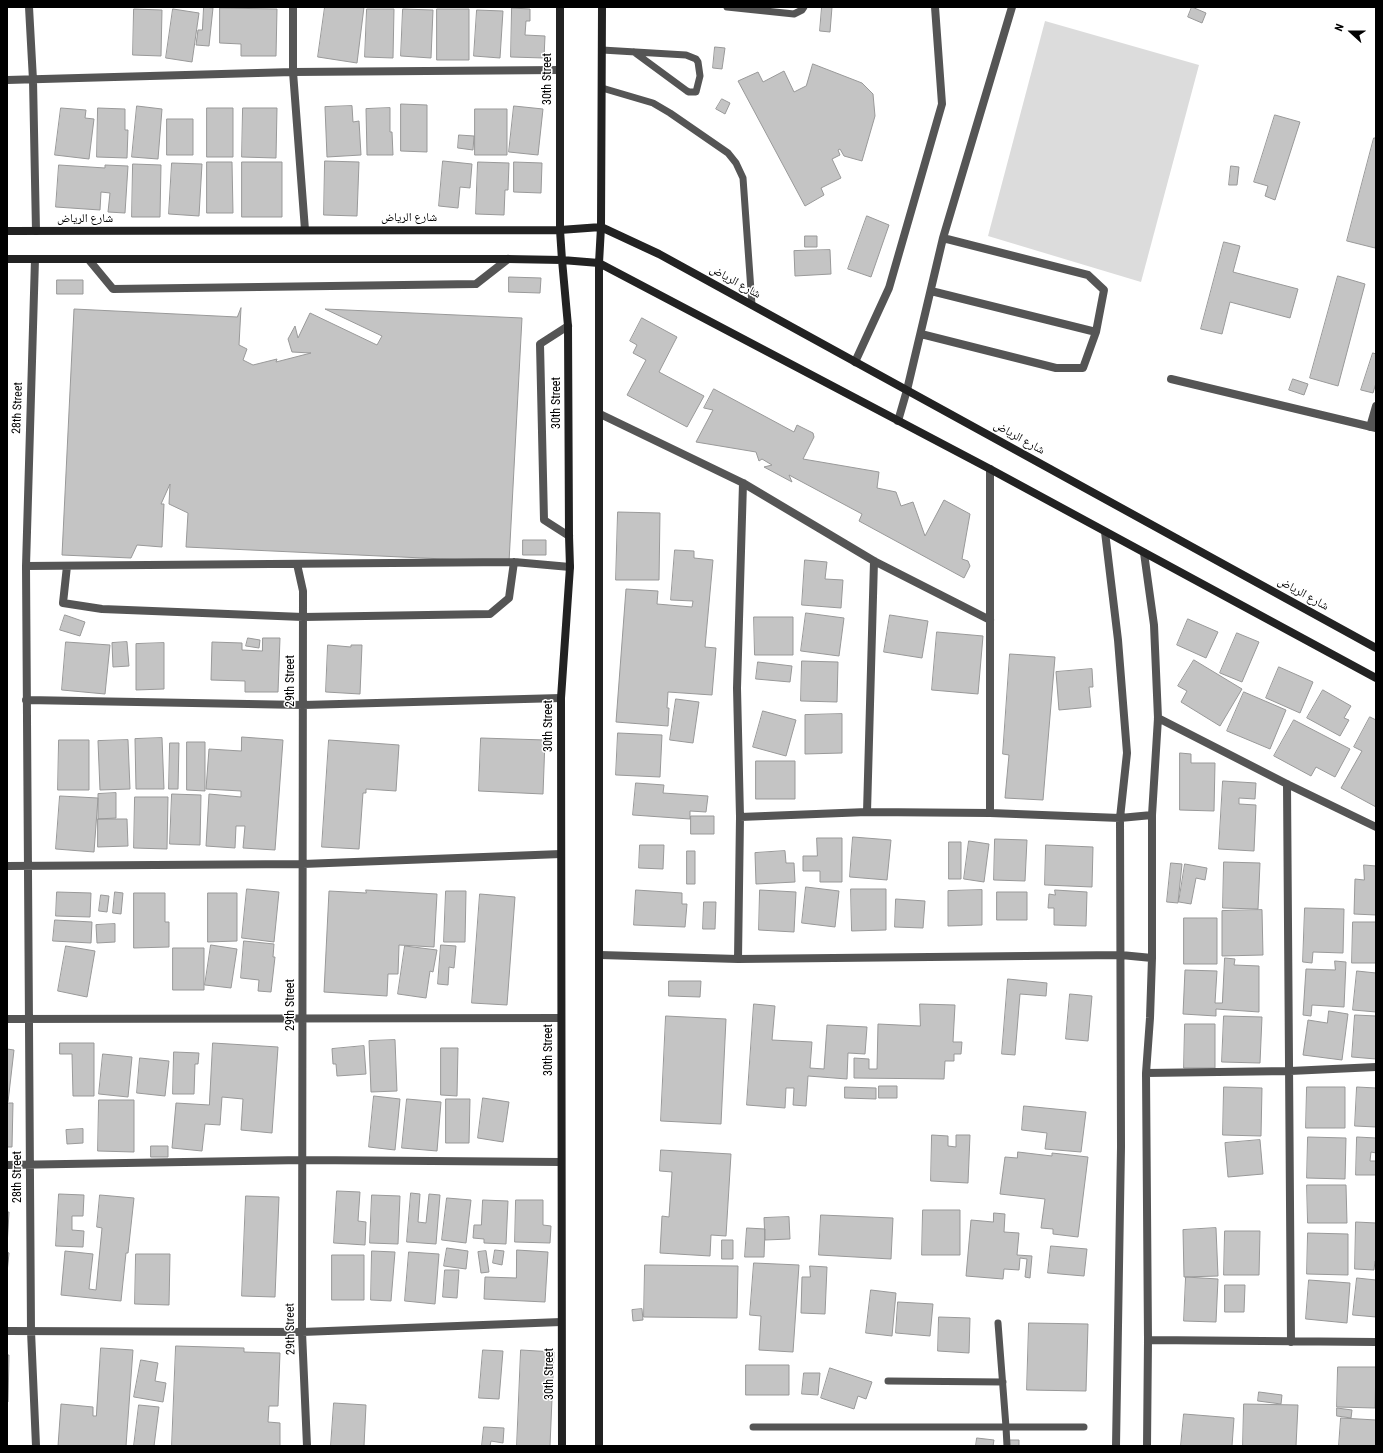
<!DOCTYPE html>
<meta charset="utf-8">
<style>
body{margin:0}
#map{position:relative;width:1383px;height:1453px;overflow:hidden;background:#fff;font-family:"Roboto Condensed",sans-serif}
canvas{display:block}
.frame{position:absolute;inset:0;border:8px solid #000;pointer-events:none}
.north{position:absolute;left:1331px;top:12px;width:40px;height:40px;-webkit-text-stroke:3px #fff;paint-order:stroke;rotate:291deg;font-size:11px;font-weight:700;line-height:16px;text-align:center;color:#000}
.north::after{content:'';display:block;margin:auto;width:14px;height:18px;background:#000;clip-path:polygon(50% 0,100% 100%,50% 72%,0 100%)}
</style>
<div id="map">
<canvas width="1383" height="1453"></canvas>
<div class="frame"></div>
<div class="north">N</div>
</div>
<script>
const c = document.querySelector('canvas').getContext('2d');
c.lineJoin = 'round';
function fillPath(path, color) {
  c.fillStyle = color;
  c.fill(path, 'evenodd');
}
function trace(path, color, width, dash) {
  c.strokeStyle = color;
  c.lineWidth = width;
  c.lineCap = dash ? 'butt' : 'round';
  c.setLineDash(dash || []);
  c.stroke(path);
}
function write(font, color, halo, rows, align = 'center') {
  c.font = font + ' "Roboto Condensed","Noto Naskh Arabic",sans-serif';
  c.lineWidth = 3;
  c.setLineDash([]);
  c.textBaseline = 'middle';
  c.strokeStyle = halo;
  c.fillStyle = color;
  for (const [text, x, y, turn = 0] of rows) {
    c.save();
    c.translate(x, y);
    c.rotate((+turn || 0) * Math.PI / 180);
    c.textAlign = isNaN(turn) ? turn : align;
    if (halo) c.strokeText(text, 0, 0);
    c.fillText(text, 0, 0);
    c.restore();
  }
}
fillPath(new Path2D(`
 M1045,21L1199,65L1141,282L988,236Z`), '#dcdcdc');
const building = new Path2D(`
 M204,7L213,8L209,46L196,45L198,30H202Z
 M325,7H364L357,63L318,57Z
 M822,7H832L830,32L820,31Z
 M1192,7L1206,13L1202,23L1188,17Z
 M220,8L277,9L276,56H241V44L220,43Z
 M512,8L530,9V21H526L525,35L545,36L544,58L511,57Z
 M134,9L162,10L161,56L133,55Z
 M173,9L199,13L192,62L166,58Z
 M367,9H394L393,58L365,57Z
 M403,9L433,10L431,58L401,56Z
 M437,9H469V60H437Z
 M477,10L503,11L500,58L474,56Z
 M715,47L725,48L722,69L713,68Z
 M813,64L862,83L873,94L875,116L862,161L844,156L840,149L838,150L840,155L832,159L841,178L821,188L824,195L805,206L738,81L758,72L763,82L784,71L794,92L806,86Z
 M722,99L730,103L725,114L716,109Z
 M401,104L427,105V152L401,151Z
 M137,106L162,109L158,159L132,157Z
 M352,106L353,122L359,121L361,155L327,157L325,107Z
 M514,106L543,109L538,155L509,152Z
 M61,108L86,110L85,118L94,119L89,159L55,155Z
 M98,108L125,109V130H128L127,158L97,157Z
 M207,108H233V157H207Z
 M243,108H277L276,158L242,157Z
 M390,108V132H392L393,155H367L366,109Z
 M475,109H507V155H475Z
 M1275,115L1300,122L1275,200L1265,196L1268,186L1254,182Z
 M167,119H193V155H167Z
 M459,135L474,136L473,150L458,148Z
 M1374,138H1376V244L1375,248L1347,241Z
 M325,161L359,162L357,216L324,215Z
 M443,161L472,164L470,188L460,187L458,208L439,206Z
 M207,162H232L233,213H207Z
 M242,162H282V217H242Z
 M478,162L509,163L508,190H505L504,215L476,214Z
 M514,162L542,163L541,193L514,192Z
 M172,163L202,164L199,216L169,214Z
 M133,164L161,165L160,217H132Z
 M59,165L105,168V165L128,166L125,213L108,212L110,193L101,192L100,210L56,207Z
 M1231,166L1239,167L1237,185H1229Z
 M867,216L889,225L871,277L848,269Z
 M805,236H817V247H805Z
 M1224,242L1240,246L1233,272L1298,289L1290,318L1230,302L1222,334L1201,329Z
 M830,250L831,274L795,276L794,251Z
 M1338,276L1365,284L1338,386L1310,378Z
 M509,277L541,278L540,293L509,292Z
 M57,280H83V294H57Z
 M241,308L239,345L247,349L243,360L253,365L277,359L276,362L311,353L292,352L288,339L295,326L298,338L310,313L377,345L382,336L325,309L522,318L509,562L186,547L188,513L169,504L170,484L161,504H164L162,547L137,545L131,558L62,555L74,309L237,317Z
 M642,318L677,337L659,372L704,396L687,427L627,395L646,360L633,353L637,345L630,341Z
 M1373,353L1376,354V383L1373,393L1361,390Z
 M1293,379L1308,384L1304,395L1289,390Z
 M714,389L794,432L797,425L813,433L814,437L803,459L879,472L877,488L896,492L901,506L913,502L925,536L944,500L970,514L962,559L968,561L970,566L964,578L859,521L862,514L789,475L792,482L764,467L772,465L762,459L759,461L756,452L696,442L713,410L704,408Z
 M618,512L660,513L659,580H616Z
 M523,540H546V555H523Z
 M675,550L694,551V558L713,560L705,647L716,648L712,695L668,692L667,708H669L668,726L616,722L626,589L658,591L657,604L692,607L693,601L671,600Z
 M805,560L827,562L825,579L843,580L841,608L802,605Z
 M806,613L844,618L839,656L801,651Z
 M65,615L85,622L80,636L60,630Z
 M890,615L928,621L922,658L884,652Z
 M754,617H793V655H755Z
 M1188,619L1218,632L1206,658L1177,645Z
 M937,632L983,636L978,694L932,690Z
 M1237,633L1259,642L1242,682L1220,673Z
 M248,638L260,640L259,648L246,646Z
 M263,638H280L278,692H245V681L211,680L212,642L242,643V650L262,651Z
 M66,642L110,645L105,694L62,690Z
 M127,642L129,666L113,667L112,643Z
 M164,643V689L136,690V644Z
 M328,645L351,647V645H362L360,694L326,692Z
 M1010,654L1055,657L1043,800L1005,798L1009,755L1003,754Z
 M1194,660L1242,689L1220,726L1181,702L1187,691L1178,686Z
 M802,661L838,662L837,702L801,701Z
 M758,662L792,666L790,682L756,679Z
 M1279,667L1313,682L1300,713L1266,698Z
 M1092,669L1093,687H1089L1091,707L1059,710L1056,672Z
 M1323,690L1351,706L1344,718L1349,720L1340,736L1307,718Z
 M1244,692L1286,710L1270,749L1227,731Z
 M676,699L699,702L693,743L670,740Z
 M763,711L796,720L786,756L753,747Z
 M842,714V753L805,754V715Z
 M1370,717L1376,720V807L1341,788L1362,751L1354,747Z
 M1294,720L1350,749L1335,777L1316,767L1311,776L1274,756Z
 M618,733L662,735L660,777L616,775Z
 M242,737L283,740L275,850L243,848L245,826H236L235,848L206,846L209,794L241,797V791L206,789L209,749L241,751Z
 M162,738L164,789H136L135,739Z
 M481,738L545,740L543,794L479,791Z
 M59,740H89V790H58Z
 M128,740L130,789L100,790L98,741Z
 M329,740L399,745L396,791L366,789V793H363L359,849L322,847Z
 M187,742H205V791L187,790Z
 M170,743H179L178,789H169Z
 M1180,753L1191,754V763H1215L1214,811L1180,810Z
 M756,761H795V799H756Z
 M1223,781L1256,783L1255,799L1239,798V804L1256,805L1254,851L1219,849Z
 M636,783L664,785L663,793L708,796L706,812L690,811V819L633,815Z
 M116,793V818L98,819V794Z
 M172,794L201,795L200,845L170,844Z
 M60,796L98,798L94,852L56,849Z
 M135,797H168L167,849L134,848Z
 M691,816H714V834H691Z
 M98,819H127L128,846L98,847Z
 M853,837L891,840L887,880L850,877Z
 M817,838H842V882H820V871H803V856H817Z
 M995,839L1027,840L1025,881L994,880Z
 M969,841L989,844L984,882L964,879Z
 M949,842H961V879H949Z
 M640,845H664L663,869L639,868Z
 M1046,845L1093,847L1092,887L1045,885Z
 M687,851H695V884H687Z
 M785,851L786,863H794L795,882L756,884L755,853Z
 M1224,862L1260,863L1258,909L1223,908Z
 M1171,863L1182,864L1178,903L1167,902Z
 M1185,864L1207,868L1205,880L1196,878L1191,904L1179,902Z
 M1364,865L1376,866V915L1354,914L1355,879L1364,880Z
 M806,887L839,891L835,927L802,923Z
 M247,889L279,892L274,942L242,938Z
 M851,889H886V930L852,931Z
 M366,890L437,894L434,947L399,945L398,974H388L387,996L324,992L329,891L366,893Z
 M636,890L682,893V904H687L685,927L634,925Z
 M760,890L796,892L794,932L759,930Z
 M982,890V925L948,926V891Z
 M1055,890L1087,892L1086,926L1054,925V908H1048L1049,894L1055,895Z
 M446,891H466L465,942H444Z
 M57,892L91,893L90,917L56,916Z
 M115,892L123,893L121,914L113,913Z
 M997,892H1027V920H997Z
 M134,893H165V922H169V947L134,948Z
 M208,893H237V941L208,942Z
 M480,894L515,897L507,1005L472,1003Z
 M101,895L109,896L107,912L99,911Z
 M896,899L925,901L923,928L895,927Z
 M704,902H716L715,929H703Z
 M1305,908L1344,909L1343,953L1313,952L1312,963L1303,962Z
 M1262,910L1263,955L1222,956V911Z
 M1184,918H1217V964H1184Z
 M55,920L92,922L91,943L53,941Z
 M1353,922H1376V963H1352Z
 M115,924V942L97,943L96,925Z
 M244,941L274,944L273,957H275L271,992L258,991L259,980L241,978Z
 M211,945L237,949L231,988L205,985Z
 M441,945L456,946L454,968L449,967L448,985L438,984Z
 M66,946L95,951L87,997L58,991Z
 M405,946L437,950L433,972L430,971L426,998L398,994Z
 M173,948H204V990H173Z
 M1225,958L1235,959L1234,965L1259,966V1012L1216,1009V1016L1183,1014L1185,970L1217,971L1215,1003H1222Z
 M1335,961L1346,962L1344,1007L1312,1005L1311,1016L1303,1015L1306,969L1335,970Z
 M1357,971L1376,973V1012L1353,1010Z
 M1008,979L1047,983L1046,996L1020,994L1015,1055L1002,1054Z
 M669,981H701L700,997L669,996Z
 M1070,994L1092,996L1088,1041L1066,1039Z
 M754,1004L775,1006L772,1040L812,1042L810,1068L824,1069L827,1025L867,1027L865,1054L848,1053L847,1079L808,1076L806,1106L793,1105L794,1088H786L785,1108L747,1105Z
 M920,1004L955,1005L953,1042H962L961,1054H954V1061H945L944,1079L854,1078V1058L869,1059V1069H877L878,1024L920,1026Z
 M1329,1011L1348,1014L1342,1060L1303,1055L1308,1020L1327,1023Z
 M1355,1015L1376,1016V1059L1352,1057Z
 M666,1016L726,1019L721,1124L661,1121Z
 M1224,1016L1262,1017L1260,1063L1222,1062Z
 M1185,1024H1215V1068H1184Z
 M395,1040L397,1091L371,1092L369,1041Z
 M60,1043H94V1096H73L72,1054H60Z
 M213,1043L278,1047L272,1133L241,1130L243,1099L222,1097L220,1125L205,1124L202,1151L172,1148L176,1103L209,1105Z
 M364,1046L366,1074L337,1076L336,1064H333L332,1049Z
 M441,1048H458L457,1096L441,1095Z
 M7,1049L14,1050L8,1102H7Z
 M174,1052L199,1053L198,1064H195L194,1094H173Z
 M103,1054L132,1057L128,1097L99,1094Z
 M140,1058L169,1061L165,1096L137,1093Z
 M879,1086H897V1098H879Z
 M845,1087L876,1088V1099L845,1098Z
 M1224,1087L1262,1088L1261,1136L1223,1135Z
 M1307,1087H1345V1128H1306Z
 M1357,1087L1376,1088V1127L1355,1126Z
 M374,1096L400,1099L395,1150L369,1147Z
 M483,1098L509,1102L503,1142L478,1138Z
 M407,1099L441,1102L437,1151L402,1148Z
 M446,1099H470L469,1143H446Z
 M99,1100H134V1152L98,1151Z
 M7,1103H13L12,1147H7Z
 M1024,1106L1086,1112L1081,1152L1045,1149L1047,1133L1022,1130Z
 M83,1129V1143L67,1144L66,1130Z
 M932,1135L948,1136V1146L956,1147V1135H970L968,1183L931,1181Z
 M1308,1137L1346,1138L1345,1179L1307,1178Z
 M1357,1137L1376,1138V1153L1371,1152L1370,1161H1376V1175H1356Z
 M1260,1140L1263,1174L1228,1177L1225,1143Z
 M151,1146H168V1157H151Z
 M661,1150L731,1154L726,1236L711,1235L710,1256L660,1253L662,1216L669,1217L672,1172L660,1171Z
 M1018,1152L1052,1156V1153L1088,1157L1078,1237L1053,1234V1229L1041,1228L1045,1199L1000,1194L1005,1157L1017,1158Z
 M1307,1185H1346L1347,1223H1308Z
 M337,1191L360,1192L358,1221L366,1222L365,1245L334,1243Z
 M411,1193L420,1194L418,1222L426,1223L429,1194L440,1195L436,1244L407,1242Z
 M59,1194L84,1195L83,1216H72V1230L84,1231L83,1247L56,1246Z
 M100,1195L134,1198L128,1253H126L121,1301L61,1295L65,1251L93,1254L89,1289L96,1290L102,1228L97,1227Z
 M372,1195L400,1196L398,1244L370,1243Z
 M246,1196L279,1197L275,1297L242,1296Z
 M447,1198L471,1200L466,1243L442,1240Z
 M483,1200L508,1201L506,1244L484,1243V1239L473,1238L474,1225H481Z
 M516,1200H543V1225L551,1226L550,1243L515,1242Z
 M923,1210H960V1255H922Z
 M7,1212H9L7,1247Z
 M994,1213L1005,1214L1004,1232L1019,1233L1017,1255L1032,1256L1030,1278L1025,1277L1027,1259L1020,1258L1019,1270L1004,1269L1003,1279L966,1276L971,1220L993,1222Z
 M821,1215L893,1218L891,1259L819,1255Z
 M789,1217L790,1239L765,1240L764,1218Z
 M1356,1222L1376,1223V1262L1375,1261L1374,1270L1355,1269Z
 M747,1228L765,1229L764,1257H745Z
 M1216,1228L1218,1276L1184,1277L1183,1230Z
 M1225,1231H1260L1259,1275H1224Z
 M1308,1233L1348,1234V1275L1307,1274Z
 M722,1240H733V1259H722Z
 M1051,1246L1087,1249L1084,1276L1048,1273Z
 M447,1248L468,1251L466,1269L444,1266Z
 M495,1250L504,1251L502,1265L493,1263Z
 M517,1250L548,1252L545,1302L484,1299L485,1277L516,1278Z
 M372,1251L395,1252L391,1301L371,1300Z
 M486,1251L489,1272L481,1273L478,1252Z
 M7,1252L9,1253L7,1273Z
 M409,1252L439,1254L435,1304L405,1301Z
 M136,1254H170L169,1305L135,1304Z
 M332,1255H364V1300H332Z
 M754,1263L799,1265L793,1352L759,1350L761,1316L750,1315Z
 M645,1265L738,1266L737,1318L644,1317Z
 M810,1266L827,1267L825,1314L801,1313L802,1277H810Z
 M445,1270H459L457,1298L443,1297Z
 M1186,1277L1218,1279L1216,1322L1184,1321Z
 M1357,1278L1376,1280V1317L1353,1315Z
 M1309,1280L1350,1283L1347,1323L1306,1319Z
 M1225,1285H1245L1244,1312H1225Z
 M871,1290L896,1293L892,1336L866,1333Z
 M898,1302L933,1304L930,1336L896,1333Z
 M642,1309L643,1320L633,1321L632,1310Z
 M939,1317L970,1318L969,1353L938,1351Z
 M1029,1323L1088,1324L1086,1391L1027,1390Z
 M176,1346L244,1348V1352L280,1353L278,1406H269L268,1422L280,1423V1446H172Z
 M101,1348L133,1350L126,1446H58L61,1404L93,1407V1416H96Z
 M483,1350L503,1351L499,1399L479,1398Z
 M521,1350L554,1352L550,1446H517Z
 M7,1355H9L8,1402H7Z
 M141,1360L158,1363L155,1381L166,1383L163,1402L134,1397Z
 M746,1365H789V1395H746Z
 M1338,1367H1376L1375,1408L1337,1407Z
 M830,1368L872,1382L866,1399L858,1396L854,1409L821,1398Z
 M804,1373H820L818,1395L802,1394Z
 M1259,1392L1282,1395L1281,1404L1258,1401Z
 M334,1403L366,1405L364,1446H331Z
 M1244,1404L1298,1405L1296,1446H1243Z
 M139,1405L159,1407L154,1446H134Z
 M1337,1408L1352,1410L1351,1418L1337,1416Z
 M1184,1414L1234,1418L1232,1446H1181Z
 M1341,1418L1376,1420V1446H1339Z
 M484,1427L504,1428L503,1443L491,1441L490,1446H482Z
 M977,1438L994,1440L993,1446H976Z
 M1007,1440H1019V1446H1007Z`);
fillPath(building, '#c4c4c4');
trace(building, '#999', 1);
trace(new Path2D(`
 M727,7L794,14L802,10L804,7
 M602,50L686,55L696,59L698,62L700,76L696,92H689L687,91L634,52
 M602,88L653,103L670,113L728,153L736,163L743,178L752,305
 M888,1381L1003,1382
 M753,1427H1006L998,1323
 M1007,1446L1006,1427H1084`), '#555', 7);
trace(new Path2D(`
 M29,7L33,80L36,231
 M293,7V72L305,230
 M7,80L293,72L560,70
 M35,259L26,566L31,1331L36,1446
 M89,260L113,289L476,284L508,259
 M931,291L1096,332
 M568,326L540,344L544,520L569,536
 M921,334L1056,368H1083L1096,332L1104,290L1088,275L943,238
 M855,362L889,288L942,104L935,7
 M1171,379L1376,428
 M600,414L743,483L874,561L990,620
 M898,421L907,390L943,238L1012,7
 M1370,427L1376,406
 M1105,532L1118,640L1127,753L1120,818L1121,1147L1116,1446
 M1144,553L1154,625L1158,718L1152,815V958L1150,1018L1146,1073L1148,1340L1147,1446
 M297,564L303,591L302,1332L307,1446
 M26,566L514,562L570,567
 M67,566L63,603L102,609L303,617L490,614L509,598L514,562
 M26,700L303,705L561,698
 M1158,718L1287,784L1376,827
 M1287,784L1291,1342
 M867,812L874,561
 M990,813V469
 M740,817L867,812L990,813L1120,818L1152,815
 M7,866L303,864L561,854
 M600,955L738,959L1121,955L1152,958
 M738,959L740,817L737,688L743,483
 M7,1019L561,1018
 M1146,1073L1290,1071L1376,1067
 M7,1165L303,1160L561,1162
 M7,1331L302,1332L561,1322
 M1148,1340L1376,1342`), '#555', 8);
trace(new Path2D(`
 M560,7V230L562,260L568,326L569,536L570,567L561,698L562,1446
 M7,231L560,230L601,227L659,254L1376,648
 M7,259H508L562,260L599,263L990,469L1376,678
 M599,1446V263L601,227L602,7`), '#222', 8);
write('12px', '#000', '#fff', [
 ["30th Street",548,79,-90],
 ["شارع الرياض",409,218],
 ["شارع الرياض",85,219],
 ["شارع الرياض",735,282,29],
 ["30th Street",557,403,-90],
 ["28th Street",18,408,-88],
 ["شارع الرياض",1019,438,29],
 ["شارع الرياض",1303,594,29],
 ["29th Street",291,681,-90],
 ["30th Street",549,726,-90],
 ["29th Street",291,1005,-90],
 ["30th Street",549,1050,-90],
 ["28th Street",18,1177,-90],
 ["29th Street",291,1329,-91],
 ["30th Street",550,1374,-90]
]);
</script>
